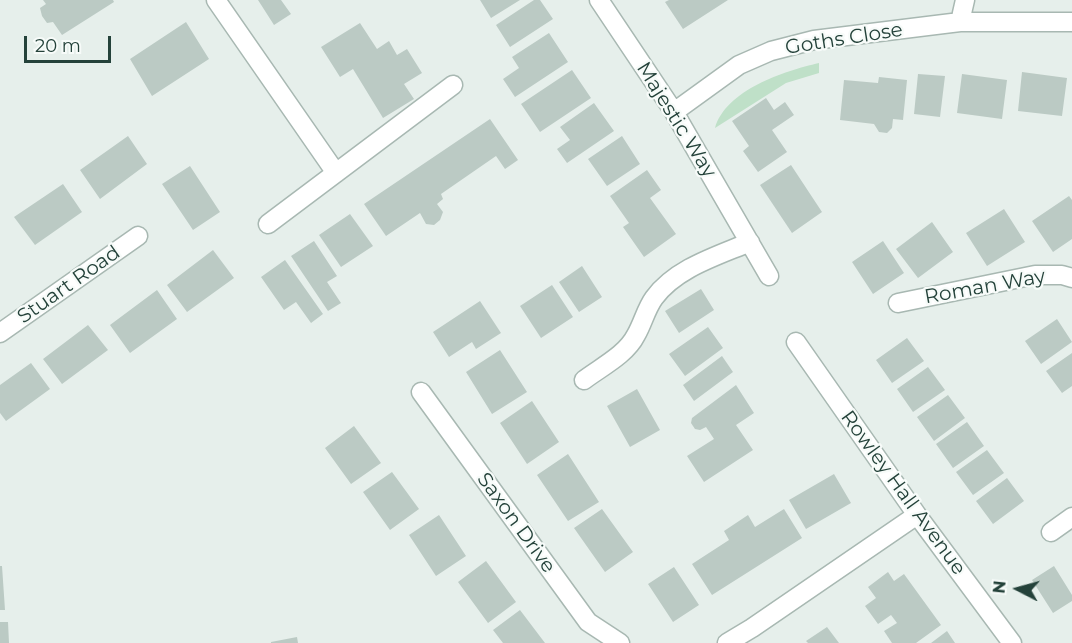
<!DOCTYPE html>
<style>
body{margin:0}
#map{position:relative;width:1072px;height:643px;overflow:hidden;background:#e6efeb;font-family:Montserrat,sans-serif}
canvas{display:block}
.north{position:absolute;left:988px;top:559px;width:60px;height:60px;-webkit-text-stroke:4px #f7fbf9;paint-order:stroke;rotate:276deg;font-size:16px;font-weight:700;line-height:24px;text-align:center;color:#24423a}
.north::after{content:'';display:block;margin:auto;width:21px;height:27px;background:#24423a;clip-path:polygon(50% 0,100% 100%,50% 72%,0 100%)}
.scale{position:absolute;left:24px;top:36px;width:87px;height:27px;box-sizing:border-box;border:3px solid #24423a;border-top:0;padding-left:8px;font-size:18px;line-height:21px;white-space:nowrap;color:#24423a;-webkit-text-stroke:4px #f7fbf9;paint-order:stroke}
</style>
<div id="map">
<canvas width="1072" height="643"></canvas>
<div class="north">N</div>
<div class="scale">20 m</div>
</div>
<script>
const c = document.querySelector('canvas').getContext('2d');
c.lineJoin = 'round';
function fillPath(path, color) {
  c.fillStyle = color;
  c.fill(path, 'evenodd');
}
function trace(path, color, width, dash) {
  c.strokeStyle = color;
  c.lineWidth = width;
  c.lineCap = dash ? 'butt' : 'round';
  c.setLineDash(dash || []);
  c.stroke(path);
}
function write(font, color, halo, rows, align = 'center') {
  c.font = font + ' Montserrat,sans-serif';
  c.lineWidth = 4.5;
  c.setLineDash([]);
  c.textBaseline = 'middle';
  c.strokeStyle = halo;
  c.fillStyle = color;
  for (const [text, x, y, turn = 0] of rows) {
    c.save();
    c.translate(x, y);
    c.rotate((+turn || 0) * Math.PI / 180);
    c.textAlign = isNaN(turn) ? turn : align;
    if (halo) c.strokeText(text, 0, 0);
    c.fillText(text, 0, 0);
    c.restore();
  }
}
fillPath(new Path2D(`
 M819,63V73L786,83L715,128C726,90 784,71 819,63Z`), '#bfe0c8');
fillPath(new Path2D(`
 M43,0H113L114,2L62,35L53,22L47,23L42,16L40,8L46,4Z
 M258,0H281L291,14L274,25Z
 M480,0H520L491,18Z
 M534,0H540L553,19L510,47L496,25Z
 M669,0H728L683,29L665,2Z
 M186,22L209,59L152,96L130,59Z
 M360,23L377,49L389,41L397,55L407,49L422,73L404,84L414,99L383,118L353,69L340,77L321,47Z
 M549,33L568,62L515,97L503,79L519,68L512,57Z
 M572,70L591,98L540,132L521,104Z
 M1022,72L1067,78L1062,116L1018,111Z
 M918,74L945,76L940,117L914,114Z
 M962,74L1007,80L1002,119L957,113Z
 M879,77L907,80L903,120L893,119L892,128L887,133L879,132L874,124L840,120L844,80L878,83Z
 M766,98L774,110L785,102L794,115L772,130L787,152L758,172L743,151L749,146L732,121Z
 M594,103L614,131L567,163L557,149L570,140L560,127Z
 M490,119L518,160L505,169L496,156L441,194L443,199L437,204L443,212L440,220L434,225L426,224L420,213L386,236L364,204Z
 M128,136L147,164L100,199L80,170Z
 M622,136L640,164L607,186L588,159Z
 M791,165L822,212L792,233L760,185Z
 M190,166L220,212L193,230L162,184Z
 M647,170L661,190L650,198L676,234L644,257L623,227L629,223L610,196Z
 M63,184L82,212L35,245L14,217Z
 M1069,196L1072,200V239L1053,252L1032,221Z
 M1004,209L1025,242L987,266L966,233Z
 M350,214L373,246L341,267L319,235Z
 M932,222L953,252L918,278L896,249Z
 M314,241L337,276L327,282L341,303L328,311L291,256Z
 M883,241L904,273L873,294L852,262Z
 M213,250L234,278L187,312L167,285Z
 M285,260L323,314L311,323L296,302L284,310L261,277Z
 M582,266L602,297L579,312L559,282Z
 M552,285L573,317L541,338L520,306Z
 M701,289L714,310L679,333L665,311Z
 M157,290L177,319L130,353L110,325Z
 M480,301L501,333L476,349L472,342L449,357L433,332Z
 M1057,319L1072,342L1041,364L1025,341Z
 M88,325L108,350L62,384L43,359Z
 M708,327L723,348L685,376L669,354Z
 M907,338L924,361L892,383L876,360Z
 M500,350L527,392L492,414L466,372Z
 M1072,353V386L1062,393L1046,371Z
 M722,356L733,372L694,401L683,385Z
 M31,363L50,389L6,421L0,413V385Z
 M928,367L945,390L913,412L897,389Z
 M736,385L754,413L736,425L753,450L704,482L687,456L714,439L706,427L700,430L695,429L691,423L692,418Z
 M637,389L660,430L630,447L607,406Z
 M948,395L965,418L934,441L917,417Z
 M532,401L559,442L527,464L500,423Z
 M967,422L984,446L953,468L936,444Z
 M354,426L381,463L351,484L325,448Z
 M987,450L1004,473L973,495L956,472Z
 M568,454L599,502L568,521L537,475Z
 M392,472L419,509L390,530L363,492Z
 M834,474L851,503L806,529L789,500Z
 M1007,478L1024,501L993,524L976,501Z
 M602,509L633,552L605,572L574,528Z
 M784,509L802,538L712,595L692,564L729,540L724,531L748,515L755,527Z
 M439,515L466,556L436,576L409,535Z
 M486,561L516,602L488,623L458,582Z
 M0,566H2L5,610H0Z
 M1054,566L1072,595V601L1053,613L1032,580Z
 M674,567L699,605L673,622L648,584Z
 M888,572L894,581L904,574L941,625L916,643H892L884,631L897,623L891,615L878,624L865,606L876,598L868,587Z
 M520,610L545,643H503L493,630Z
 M0,622H8L9,643H0Z
 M827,627L839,643H808L806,641Z
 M947,631L955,643H931Z
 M297,637L298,643H271V642Z`), '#bbcac4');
const minor = new Path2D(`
 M216,0L336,173
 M599,0L674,112L769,276
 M960,22L965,0
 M674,112L739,65L771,51L814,40L960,22H1072
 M268,224L453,85
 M898,303L1035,275H1062L1072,278
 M0,333L138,236
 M796,342L917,515L1012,643
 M584,380C601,367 626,355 636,335C643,323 646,309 654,298C676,268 717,256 750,242
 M421,392L588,622L620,643
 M1051,532L1072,517
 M727,643L752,628L917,515`);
trace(minor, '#a8b8b2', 21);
trace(minor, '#fff', 18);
write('20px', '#24423a', '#f7fbf9', [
 ["Goths Close",844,39,-9],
 ["Majestic Way",676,120,58],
 ["Stuart Road",69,285,-35],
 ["Roman Way",985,287,-10],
 ["Rowley Hall Avenue",903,493,54],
 ["Saxon Drive",516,523,54]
]);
</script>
